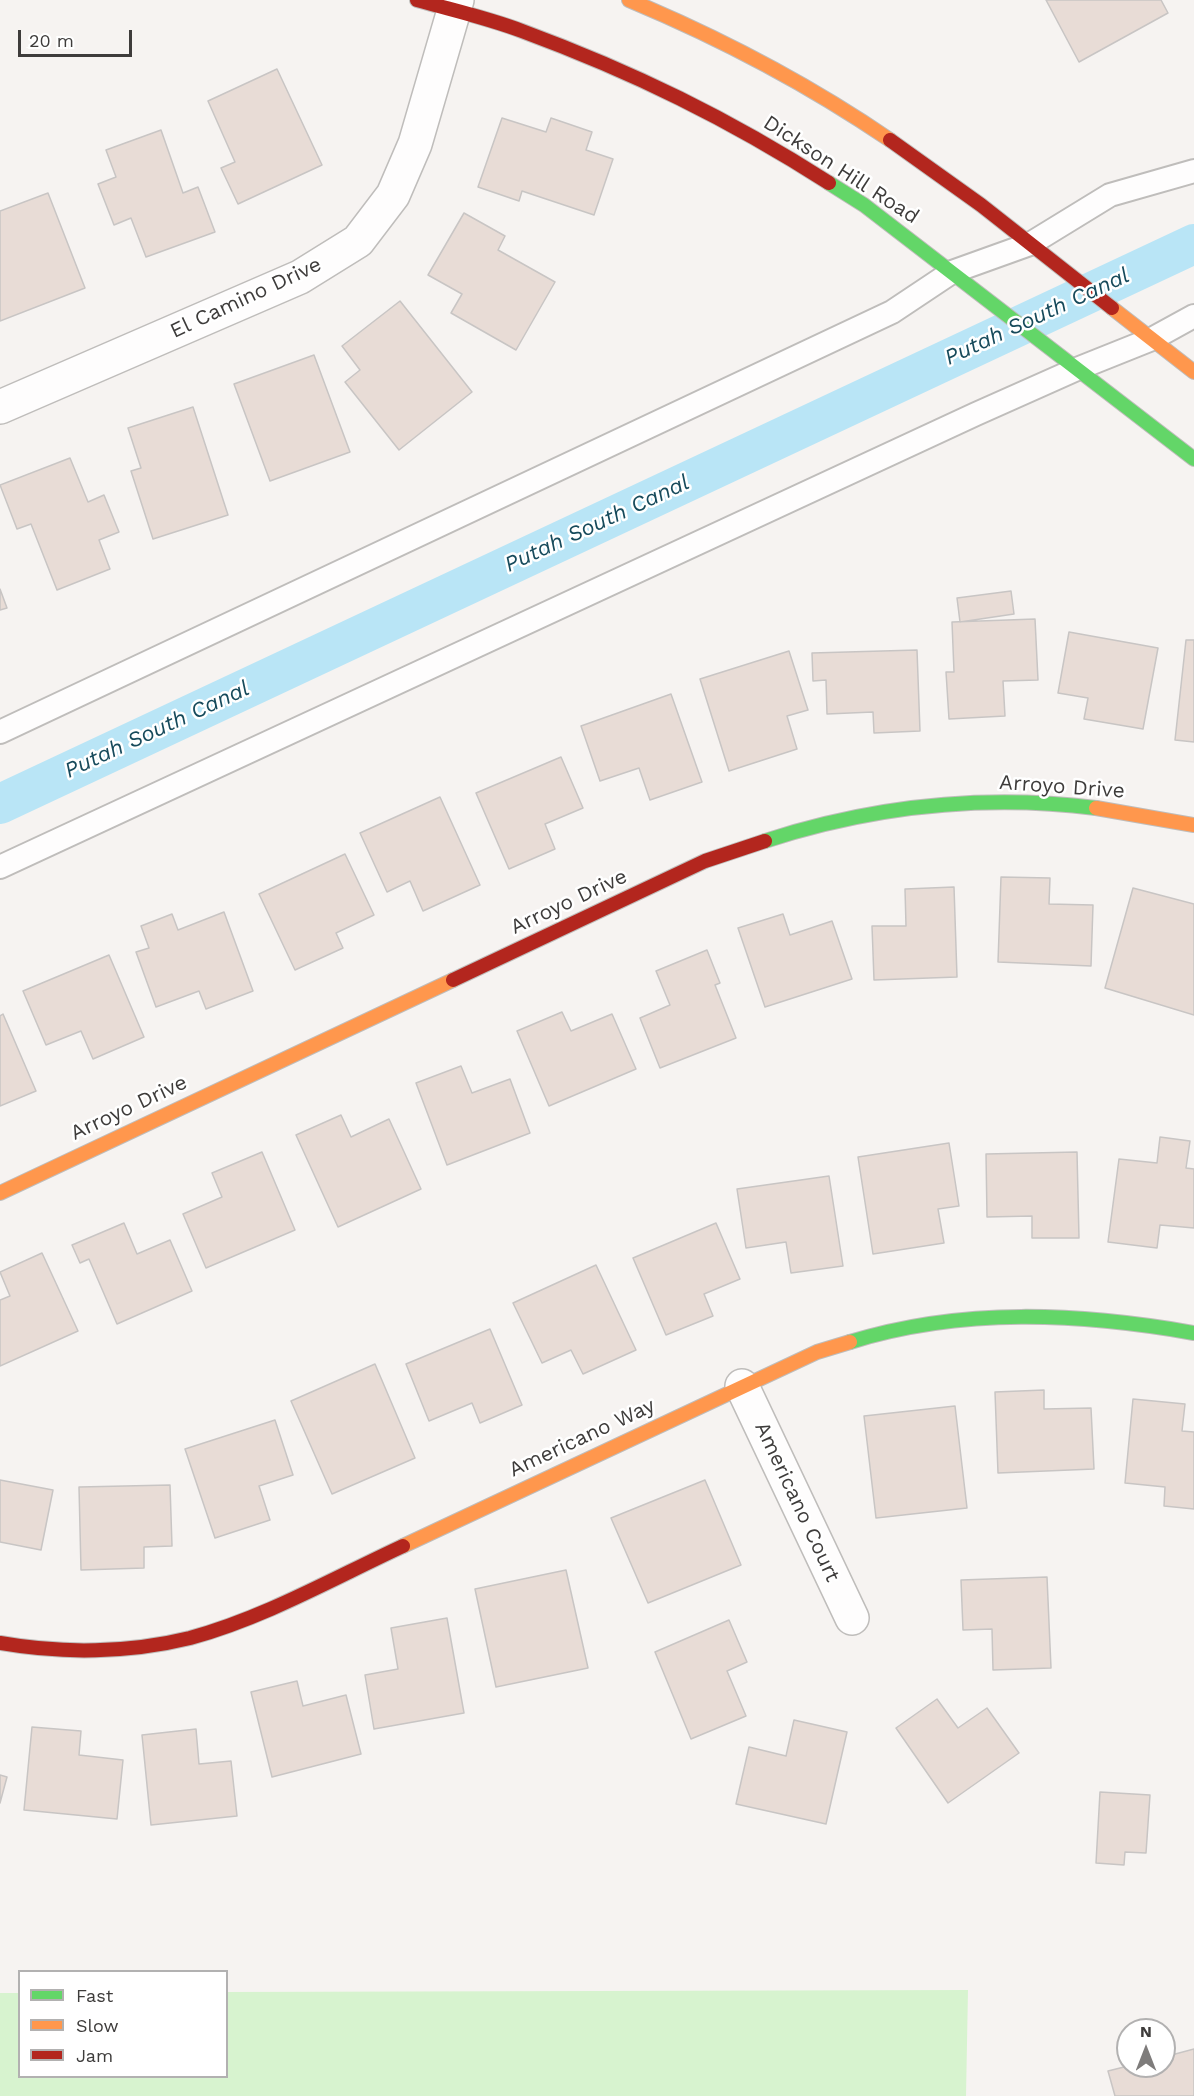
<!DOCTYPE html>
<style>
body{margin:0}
#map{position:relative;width:1194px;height:2096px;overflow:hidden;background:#f6f3f1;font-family:"Work Sans",sans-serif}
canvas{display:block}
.legend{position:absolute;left:18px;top:1970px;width:210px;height:108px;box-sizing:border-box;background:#fff;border:2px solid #b2b1b1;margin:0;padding:8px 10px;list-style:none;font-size:18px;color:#3e3c3b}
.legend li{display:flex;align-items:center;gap:12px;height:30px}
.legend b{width:30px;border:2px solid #b2b1b1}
.north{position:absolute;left:1116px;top:2018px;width:60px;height:60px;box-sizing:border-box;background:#fff;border:2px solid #b2b1b1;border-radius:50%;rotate:0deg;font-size:16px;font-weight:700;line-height:24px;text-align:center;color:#3e3c3b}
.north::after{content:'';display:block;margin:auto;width:21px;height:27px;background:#7e7c7b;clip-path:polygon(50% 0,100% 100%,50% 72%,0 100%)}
.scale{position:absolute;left:18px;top:30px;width:114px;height:27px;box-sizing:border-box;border:3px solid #3e3c3b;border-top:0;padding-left:8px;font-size:18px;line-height:21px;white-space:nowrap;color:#3e3c3b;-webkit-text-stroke:4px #fff;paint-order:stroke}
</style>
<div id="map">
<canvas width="1194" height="2096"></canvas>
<ul class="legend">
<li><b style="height:8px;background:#63d668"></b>Fast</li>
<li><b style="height:8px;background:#ff974d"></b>Slow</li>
<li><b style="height:8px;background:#b3261e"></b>Jam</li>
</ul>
<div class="north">N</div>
<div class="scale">20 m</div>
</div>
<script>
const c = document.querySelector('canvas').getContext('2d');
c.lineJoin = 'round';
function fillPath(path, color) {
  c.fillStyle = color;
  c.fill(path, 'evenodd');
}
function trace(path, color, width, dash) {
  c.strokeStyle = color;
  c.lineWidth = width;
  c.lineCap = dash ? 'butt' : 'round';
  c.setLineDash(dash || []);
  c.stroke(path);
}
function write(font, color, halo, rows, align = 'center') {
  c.font = font + ' "Work Sans",sans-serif';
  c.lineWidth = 5;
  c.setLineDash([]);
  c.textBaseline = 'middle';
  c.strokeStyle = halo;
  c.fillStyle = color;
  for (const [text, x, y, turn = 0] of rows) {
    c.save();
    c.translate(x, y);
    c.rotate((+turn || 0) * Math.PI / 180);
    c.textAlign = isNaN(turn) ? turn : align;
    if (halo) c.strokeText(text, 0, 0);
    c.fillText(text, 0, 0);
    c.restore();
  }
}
fillPath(new Path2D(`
 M968,1990L966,2096H0V1993H19L20,2076H226L227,1992Z`), '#d7f3cf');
trace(new Path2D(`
 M0,804L1194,244`), '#b9e5f6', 40);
const building = new Path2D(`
 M1046,0H1161L1168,13L1079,62Z
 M277,69L322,165L238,204L221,168L235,162L208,101Z
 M502,118L546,132L551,118L592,132L586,150L613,159L594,215L522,191L519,201L478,187Z
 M161,130L183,193L198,187L215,232L146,257L131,218L114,225L98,184L116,177L106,150Z
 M48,193L85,288L0,321V211Z
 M464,213L505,236L498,250L555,282L516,350L451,313L462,294L428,275Z
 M400,301L472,392L399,450L345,382L360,370L342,346Z
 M314,355L350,452L270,481L234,384Z
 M193,407L228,515L153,539L131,471L141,468L128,428Z
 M70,458L88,502L104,495L119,532L99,540L110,569L57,590L31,524L17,529L0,485Z
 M0,589L7,608L0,610Z
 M1011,591L1014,614L960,622L957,598Z
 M1035,619L1038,680L1003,681L1005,716L949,719L946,672H954L952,622Z
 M1069,632L1158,648L1143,729L1084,719L1088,698L1058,693Z
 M1186,640H1194V742L1175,740Z
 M917,650L920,731L874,733L873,712L827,714L826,680L813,681L812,653Z
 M789,651L808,710L787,716L797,749L729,771L700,679Z
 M671,694L702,782L650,800L639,768L600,781L581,726Z
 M561,757L583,808L545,824L555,849L509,869L476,793Z
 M440,797L480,885L423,911L410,881L387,892L360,833Z
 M345,854L374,915L336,933L343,948L295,970L259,894Z
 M1001,877L1050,878L1049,904L1093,905L1091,966L998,962Z
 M954,887L957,977L874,980L872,926H906L905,889Z
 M1133,888L1194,904V1015L1105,988Z
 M224,912L253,991L206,1009L199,991L156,1007L136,952L149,948L141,926L172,914L178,930Z
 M783,914L790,935L832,921L852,979L765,1007L738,928Z
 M707,950L720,983L715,985L736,1038L660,1068L640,1018L670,1005L656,971Z
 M109,955L144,1037L93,1059L81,1031L46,1045L23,991Z
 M562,1012L571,1031L612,1014L636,1069L549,1106L517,1031Z
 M3,1014L36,1091L0,1106V1016Z
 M461,1066L472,1093L510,1079L530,1133L447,1165L416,1083Z
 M341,1115L351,1137L389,1119L421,1189L338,1227L296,1135Z
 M1160,1137L1190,1141L1186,1168L1194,1169V1228L1160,1225L1157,1248L1108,1242L1119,1159L1157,1163Z
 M949,1143L959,1206L938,1209L944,1243L873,1254L858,1157Z
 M262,1152L295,1230L206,1268L183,1214L222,1197L212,1173Z
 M1077,1152L1079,1238H1032V1216L987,1217L986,1154Z
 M829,1176L843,1266L791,1273L786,1242L746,1248L737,1189Z
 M124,1223L137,1254L170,1240L192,1291L117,1324L89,1259L80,1263L72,1245Z
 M716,1223L740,1279L704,1294L713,1316L666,1335L633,1258Z
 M42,1253L78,1331L0,1366V1300L10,1296L0,1272Z
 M596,1265L636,1350L583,1374L571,1350L542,1363L513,1303Z
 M490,1329L522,1405L480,1423L472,1403L429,1421L406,1364Z
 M375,1364L415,1458L332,1494L291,1401Z
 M1044,1390V1409L1091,1408L1094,1469L998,1473L995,1392Z
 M1133,1399L1185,1404L1182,1431L1194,1432V1509L1164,1506L1165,1487L1125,1483Z
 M955,1406L967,1508L876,1518L864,1416Z
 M275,1420L293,1475L259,1486L270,1520L215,1538L185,1449Z
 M0,1480L53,1490L41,1550L0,1542Z
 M705,1480L741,1565L648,1603L611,1518Z
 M170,1485L172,1546L144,1547V1568L81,1570L79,1487Z
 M566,1570L588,1668L496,1687L475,1589Z
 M1047,1577L1051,1668L993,1670L992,1629L963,1630L961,1580Z
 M447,1618L464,1713L374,1729L365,1675L398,1669L391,1628Z
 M729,1620L747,1662L727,1671L746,1716L691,1739L655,1652Z
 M297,1681L303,1706L346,1695L361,1754L272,1777L251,1692Z
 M937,1699L958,1728L987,1708L1019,1753L948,1803L896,1728Z
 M794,1720L847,1732L826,1824L736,1804L749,1747L786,1756Z
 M32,1727L81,1731L79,1755L123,1760L117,1819L24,1810Z
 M196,1729L199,1764L231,1761L237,1816L151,1825L142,1735Z
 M0,1775L7,1777L0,1803Z
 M1100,1792L1150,1795L1146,1853L1125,1852L1124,1865L1096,1863Z
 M1194,2049V2096H1115L1108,2071L1128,2066H1164V2057Z`);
fillPath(building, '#e8dcd6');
trace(building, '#c8c5c4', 1.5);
const lane = new Path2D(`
 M0,732L892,312L952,272L1030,244L1110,195L1194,171
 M0,867L976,414L1077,369L1152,339L1194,316`);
const street = new Path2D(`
 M0,407L300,277L358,241L393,195L415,144L457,0
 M742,1386L852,1618`);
const fast = new Path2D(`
 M829,183L864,205L1194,459
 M765,841C873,806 982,794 1096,808
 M850,1342C963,1307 1079,1313 1194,1333`);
const slow = new Path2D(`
 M629,0C720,38 808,84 890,140
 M1112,308L1194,372
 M1096,808L1194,825
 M0,1193L453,980
 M403,1546L817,1352L850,1342`);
const jam = new Path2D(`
 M417,0C452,10 488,18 522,31C633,72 729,119 829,183
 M890,140L981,205L1112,308
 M453,980L705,861L765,841
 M0,1643C62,1654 129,1653 190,1638C264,1618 334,1578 403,1546`);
trace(lane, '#bfbdbb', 26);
trace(street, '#bfbdbb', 36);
trace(fast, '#bfbdbb', 16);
trace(slow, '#bfbdbb', 16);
trace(jam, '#bfbdbb', 16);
trace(lane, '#fefdfd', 22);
trace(street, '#fefdfd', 33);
trace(fast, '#63d668', 14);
trace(slow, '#ff974d', 14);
trace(jam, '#b3261e', 14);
write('21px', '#3e3c3b', '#fff', [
 ["Dickson Hill Road",841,170,33],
 ["El Camino Drive",246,298,-25],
 ["Arroyo Drive",1062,787,4],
 ["Arroyo Drive",569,902,-25],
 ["Arroyo Drive",129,1108,-25],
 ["Americano Way",582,1438,-25],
 ["Americano Court",797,1502,65]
]);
write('italic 22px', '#164a5b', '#fff', [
 ["Putah South Canal",1037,317,-25],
 ["Putah South Canal",597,524,-25],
 ["Putah South Canal",157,730,-25]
]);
</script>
